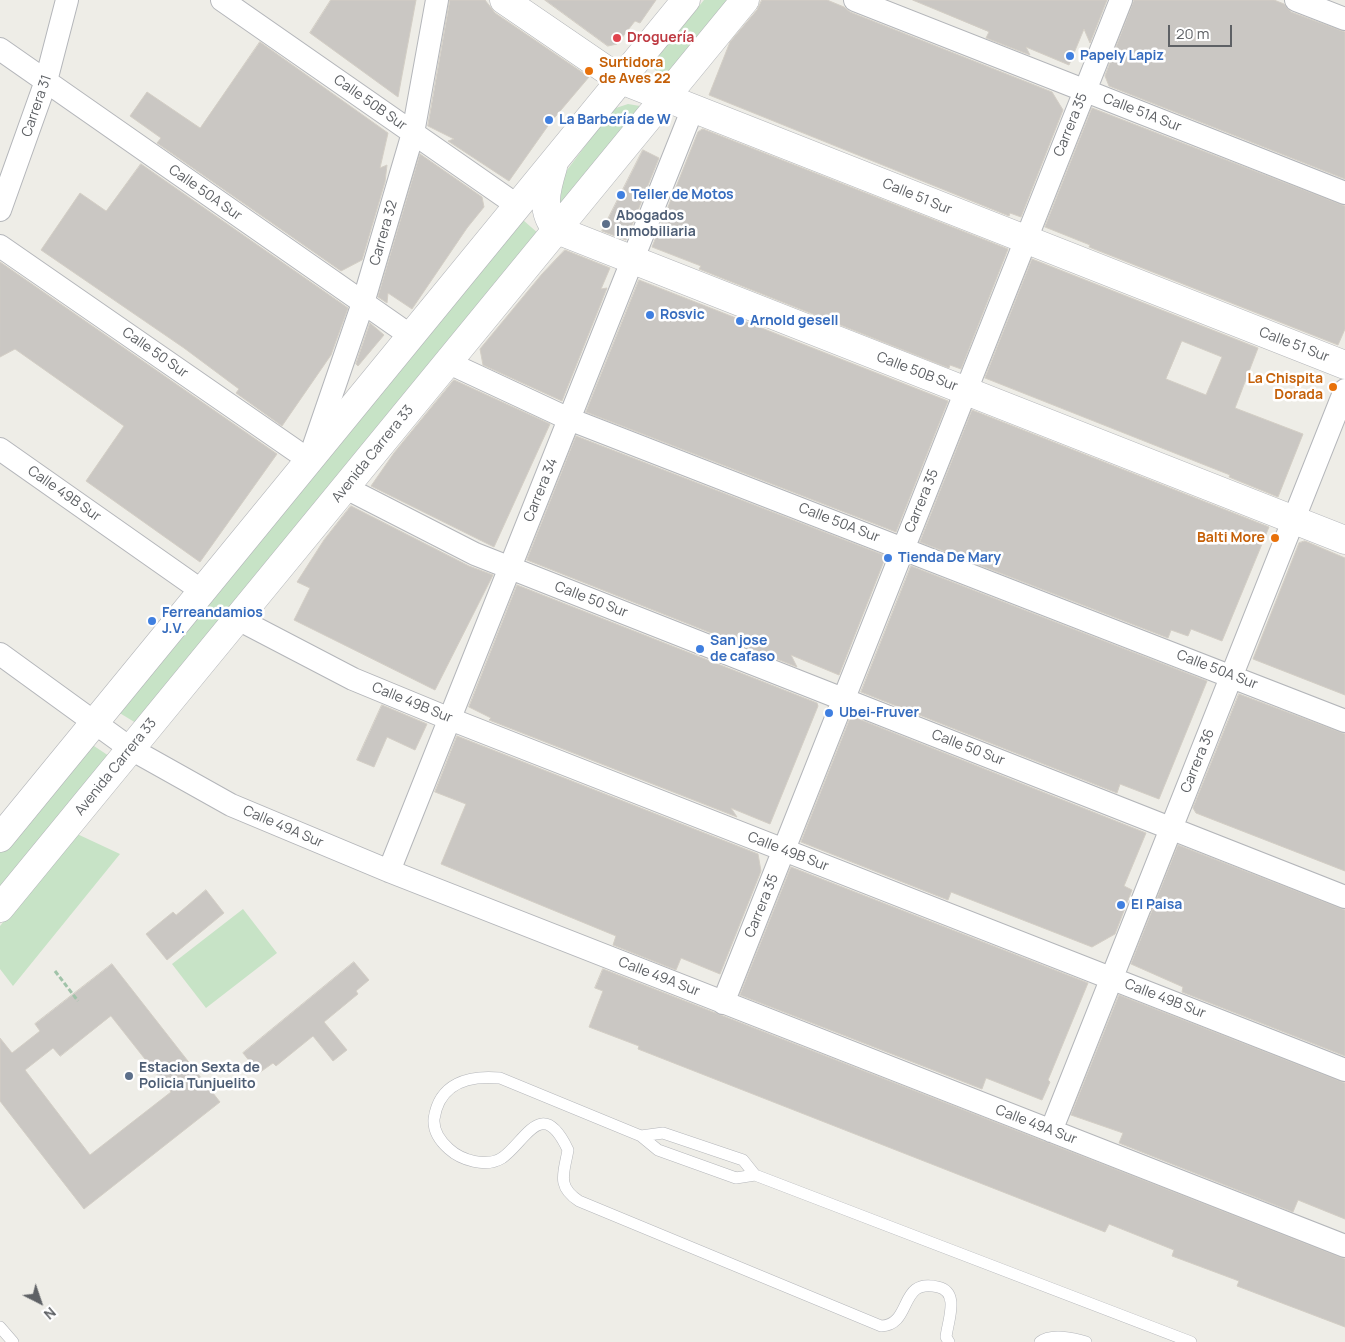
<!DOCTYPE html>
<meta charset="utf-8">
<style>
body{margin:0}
#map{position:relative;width:1345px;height:1342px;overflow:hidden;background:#eeede7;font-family:Manrope,sans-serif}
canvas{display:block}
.north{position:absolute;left:15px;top:1277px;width:50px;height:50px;-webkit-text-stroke:4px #fff;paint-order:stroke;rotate:139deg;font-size:14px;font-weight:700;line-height:20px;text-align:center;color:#5e6165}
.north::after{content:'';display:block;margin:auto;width:18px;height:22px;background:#5e6165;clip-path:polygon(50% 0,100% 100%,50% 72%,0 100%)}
.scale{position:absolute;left:1168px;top:25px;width:64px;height:22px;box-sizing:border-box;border:2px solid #5e6165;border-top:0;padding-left:6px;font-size:15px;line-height:18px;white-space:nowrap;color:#5e6165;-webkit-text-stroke:4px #fff;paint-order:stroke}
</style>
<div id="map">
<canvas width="1345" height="1342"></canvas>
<div class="north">N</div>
<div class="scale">20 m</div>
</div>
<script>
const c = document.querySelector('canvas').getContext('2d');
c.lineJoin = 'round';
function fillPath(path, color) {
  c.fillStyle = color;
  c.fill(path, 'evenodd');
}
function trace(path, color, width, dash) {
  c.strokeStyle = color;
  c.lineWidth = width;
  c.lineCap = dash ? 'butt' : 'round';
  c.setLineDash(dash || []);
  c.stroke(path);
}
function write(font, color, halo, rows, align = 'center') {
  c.font = font + ' Manrope,sans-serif';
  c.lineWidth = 5;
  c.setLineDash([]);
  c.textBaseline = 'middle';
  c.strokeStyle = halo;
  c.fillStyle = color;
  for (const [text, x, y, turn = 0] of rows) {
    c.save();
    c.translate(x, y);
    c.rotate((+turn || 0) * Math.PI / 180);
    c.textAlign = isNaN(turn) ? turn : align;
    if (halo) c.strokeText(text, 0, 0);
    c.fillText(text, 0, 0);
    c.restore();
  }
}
fillPath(new Path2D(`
 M704,0H732L666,79L650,65Z
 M628,104L640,106L560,209L558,182L613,109Z
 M523,220L539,234L136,723L118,712Z
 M88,742L109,756L0,887V851Z
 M75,833L120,854L13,986L0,969V926Z
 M243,909L277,953L206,1008L172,964Z`), '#c7e3c6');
const building = new Path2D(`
 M331,0H416L398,97L310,33Z
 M450,0H485L495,13L589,77L550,123L509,181L448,141L454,139L428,126Z
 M545,0H656L640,23L635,21L617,44L608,46Z
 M762,0H827L844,7L850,12L1052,92L1063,110L1021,217L1010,213L1009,216L709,95L730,42L757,10Z
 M913,0H1107L1090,43L1084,29L1069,65L1026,47L1030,55L986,38L989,32Z
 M1134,0H1274L1284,4L1291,12L1345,32V179L1109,86L1105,76Z
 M260,42L388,133L380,168L387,165L385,182L362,260L341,271L157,143L161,138L130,116L147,92L200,128Z
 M1092,108L1345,206V329L1338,345L1089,247L1090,245L1045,227Z
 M703,129L1008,249L961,369L950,365L949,368L699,269L701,266L652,247L698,132Z
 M643,150L659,158L626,240L602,231Z
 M420,154L482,197L484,207L467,228L412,309L388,293L387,303L378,297Z
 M141,164L348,308L331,355L282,426L236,393L239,389L184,348L41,250L80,193L106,211Z
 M565,250L610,268L601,289L607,288L562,401L483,365L480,349L542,274Z
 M1032,259L1258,348L1235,408L1303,434L1278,497L1229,477L1230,475L985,378ZM1182,341L1222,357L1206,395L1166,379Z
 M0,262L277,454L200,562L86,481L124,426L15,349L0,357Z
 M639,280L948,401L896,532L586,412Z
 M370,323L384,335L358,366L356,364Z
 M454,380L550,424L494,547L371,486L394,453Z
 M972,410L1269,527L1222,641L1191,629L1188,636L1171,630L1168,638L920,542Z
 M576,436L886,556L839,675L791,655L797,667L527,560Z
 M351,506L469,566L493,575L435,690L294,620L310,588L297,582L324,540Z
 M1305,541L1345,558V695L1253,659L1299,543Z
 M911,566L1207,681L1159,799L1120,784L1117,793L861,692Z
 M517,585L817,703L818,706L770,824L731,808L737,817L489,720L491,718L469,707Z
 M1239,694L1345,734V871L1196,813L1193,808Z
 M382,705L427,724L415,750L387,737L374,767L357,760Z
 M851,716L1146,833L1124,886L1132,890L1115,934L1092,947L951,892L948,900L801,842Z
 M457,736L758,854L761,871L720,974L681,958L676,970L613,945L616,936L441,864L466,804L435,792Z
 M1178,845L1345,910V1056L1182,992L1183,987L1131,964Z
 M791,867L1088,983L1048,1080L1050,1082L1042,1100L986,1078L982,1089L740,995Z
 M206,890L224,913L167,960L146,934L173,912L176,915Z
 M354,962L369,980L356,991L358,994L324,1022L347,1050L333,1061L313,1036L276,1066L273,1063L259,1073L243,1053Z
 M112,964L220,1102L84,1209L0,1101V1038L12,1053L40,1031L35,1024ZM111,1016L171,1092L90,1155L25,1070L53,1048L60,1056Z
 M603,969L1345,1259V1327L1237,1286L1239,1281L1172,1256L1174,1250L1109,1224L1105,1232L638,1049L639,1046L589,1027L603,991L595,988Z
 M1119,995L1345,1083V1219L1298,1200L1293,1212L1119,1143L1123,1133L1071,1115Z`);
fillPath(building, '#cac7c3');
trace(building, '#d3cec5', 1);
const lane = new Path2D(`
 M641,1136L663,1133L743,1160L755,1175
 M0,1327L13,1342
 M949,1342L946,1337C948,1320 960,1292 938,1287C898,1277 913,1325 881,1326L579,1201C556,1186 564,1173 568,1150C542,1095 526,1141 502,1158C486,1168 461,1160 449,1149C440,1141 433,1132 434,1119C439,1083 469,1075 500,1078L641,1136L658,1150L736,1178L755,1175L1191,1342
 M1040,1342C1051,1333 1074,1338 1086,1342`);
const street = new Path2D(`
 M222,0L518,206
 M855,0L1345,193
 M1296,0L1345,19
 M0,49L411,336
 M0,210L46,81L67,0
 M0,246L309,460L363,303L413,133L437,0
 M449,363L569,419L1345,721
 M0,449L202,591
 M346,488L475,554L1345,897
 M238,619L353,679L450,719L1345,1070
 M0,654L131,749L231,805L389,871L1345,1246
 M389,871L693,108
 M723,1003L1121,0
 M1051,1131L1345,390`);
const secondary = new Path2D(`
 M504,0L621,80L1345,365
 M553,167C546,190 540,211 557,230L1345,540
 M0,838L686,0
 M0,908L745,0`);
trace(lane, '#b4b6ba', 12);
trace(street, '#b4b6ba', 24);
trace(secondary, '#b3b5b9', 29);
trace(new Path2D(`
 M55,971L78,1001`), '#a0c3a9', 3, [5, 2.5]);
trace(lane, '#fff', 11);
trace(street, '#fff', 22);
trace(secondary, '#fff', 28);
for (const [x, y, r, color] of [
 [617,38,5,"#e0444e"],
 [1070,56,5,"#3f7fe0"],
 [589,71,5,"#e8710a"],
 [549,120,5,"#3f7fe0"],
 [621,195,5,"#3f7fe0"],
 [606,224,5,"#5c6f8a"],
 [650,315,5,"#3f7fe0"],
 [740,321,5,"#3f7fe0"],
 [1333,387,5,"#e8710a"],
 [1275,538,5,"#e8710a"],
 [888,558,5,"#3f7fe0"],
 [152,621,5,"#3f7fe0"],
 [700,649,5,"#3f7fe0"],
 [829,713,5,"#3f7fe0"],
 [1121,905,5,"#3f7fe0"],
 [129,1076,5,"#5c6f8a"]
]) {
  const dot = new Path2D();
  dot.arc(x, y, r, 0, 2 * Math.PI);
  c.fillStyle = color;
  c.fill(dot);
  trace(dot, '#fff', 2);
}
write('bold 14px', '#be3a42', '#fff', [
 ["Droguería",627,38]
], 'left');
write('bold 14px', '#366cbe', '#fff', [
 ["Papely Lapiz",1080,56],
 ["La Barbería de W",559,120],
 ["Teller de Motos",631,195],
 ["Rosvic",660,315],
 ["Arnold gesell",750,321],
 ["Tienda De Mary",898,558],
 ["Ferreandamios",162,613],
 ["J.V.",162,629],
 ["San jose",710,641],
 ["de cafaso",710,657],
 ["Ubei-Fruver",839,713],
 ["El Paisa",1131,905]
], 'left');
write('bold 14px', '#c56008', '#fff', [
 ["Surtidora",599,63,"left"],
 ["de Aves 22",599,79,"left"],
 ["La Chispita",1323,379],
 ["Dorada",1323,395],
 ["Balti More",1265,538]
], 'right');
write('14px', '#5e6165', '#fff', [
 ["Calle 50B Sur",370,103,35],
 ["Carrera 31",37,106,-71],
 ["Calle 51A Sur",1142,113,21],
 ["Carrera 35",1071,125,-68],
 ["Calle 50A Sur",205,193,35],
 ["Calle 51 Sur",917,197,22],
 ["Carrera 32",384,233,-74],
 ["Calle 51 Sur",1294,345,21],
 ["Calle 50 Sur",155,353,35],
 ["Calle 50B Sur",917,372,21],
 ["Avenida Carrera 33",373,454,-51],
 ["Carrera 34",541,490,-68],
 ["Calle 49B Sur",64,494,35],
 ["Carrera 35",922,501,-68],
 ["Calle 50A Sur",839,523,21],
 ["Calle 50 Sur",591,600,21],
 ["Calle 50A Sur",1217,670,21],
 ["Calle 49B Sur",412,703,22],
 ["Calle 50 Sur",968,748,21],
 ["Carrera 36",1198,761,-68],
 ["Avenida Carrera 33",116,767,-51],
 ["Calle 49A Sur",283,827,23],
 ["Calle 49B Sur",788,852,21],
 ["Carrera 35",762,906,-68],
 ["Calle 49A Sur",659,977,21],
 ["Calle 49B Sur",1165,999,21],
 ["Calle 49A Sur",1036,1125,21]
]);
write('bold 14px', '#4e5e75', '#fff', [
 ["Abogados",616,216],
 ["Inmobiliaria",616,232],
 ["Estacion Sexta de",139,1068],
 ["Policia Tunjuelito",139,1084]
], 'left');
</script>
